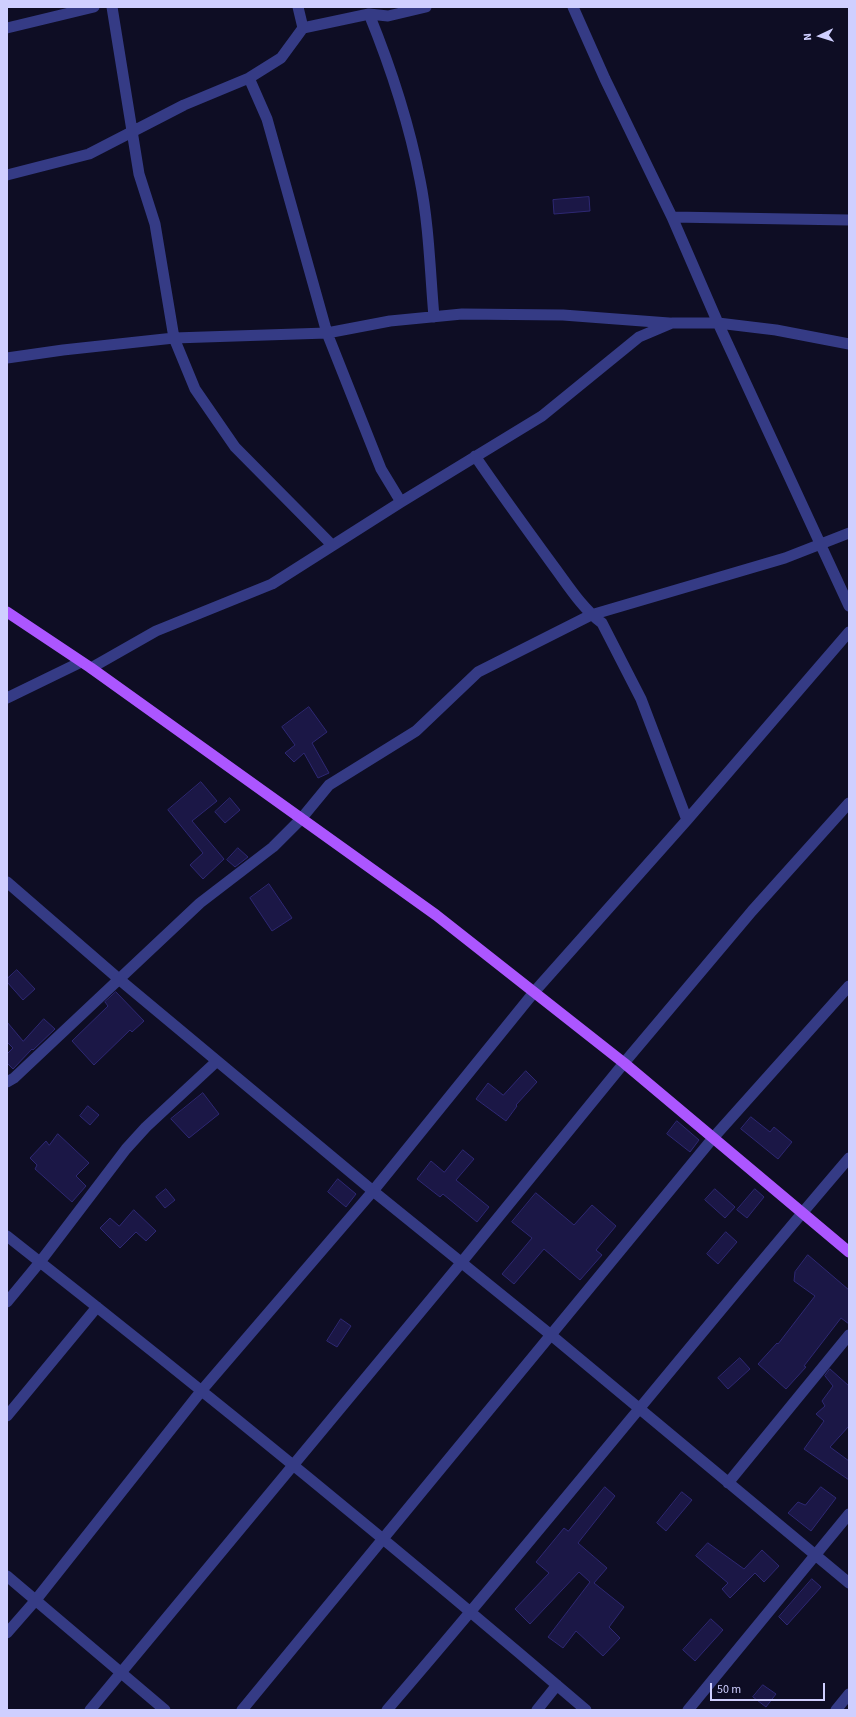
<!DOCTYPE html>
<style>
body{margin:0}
#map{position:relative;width:856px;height:1717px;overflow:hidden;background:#0e0d24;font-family:"Source Sans 3",sans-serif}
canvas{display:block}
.frame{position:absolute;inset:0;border:8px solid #cfcfff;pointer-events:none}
.north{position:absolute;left:800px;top:16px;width:40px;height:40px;-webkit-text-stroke:3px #0e0d24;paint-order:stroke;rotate:266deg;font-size:11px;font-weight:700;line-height:16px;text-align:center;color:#cfcfff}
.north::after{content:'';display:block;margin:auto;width:14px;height:18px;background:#cfcfff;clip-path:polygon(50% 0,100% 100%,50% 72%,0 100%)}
.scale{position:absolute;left:710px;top:1683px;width:115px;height:18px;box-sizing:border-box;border:2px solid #cfcfff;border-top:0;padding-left:5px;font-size:12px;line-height:14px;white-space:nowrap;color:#cfcfff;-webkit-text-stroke:3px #0e0d24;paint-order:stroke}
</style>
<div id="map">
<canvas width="856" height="1717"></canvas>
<div class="frame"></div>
<div class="north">N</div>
<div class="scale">50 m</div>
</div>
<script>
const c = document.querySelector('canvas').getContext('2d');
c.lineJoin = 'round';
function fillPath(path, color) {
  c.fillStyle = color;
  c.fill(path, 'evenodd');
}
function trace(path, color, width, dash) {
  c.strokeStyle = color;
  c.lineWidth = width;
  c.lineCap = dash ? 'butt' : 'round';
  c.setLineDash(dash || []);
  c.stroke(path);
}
const building = new Path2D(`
 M589,197L590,211L554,214L553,200Z
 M309,707L327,732L312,743L329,773L318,778L304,753L294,762L285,753L295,745L282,727Z
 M201,782L217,801L192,821L224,859L203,879L190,865L203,853L168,810Z
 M230,798L240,810L225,823L215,812Z
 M238,848L248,857L235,867L227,860Z
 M269,884L292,918L272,931L250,898Z
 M17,970L35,989L23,1000L7,982V979Z
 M116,992L144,1021L132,1032L130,1030L94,1065L72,1041L108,1006L105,1002Z
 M44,1019L55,1029L33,1050L32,1049L13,1069L7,1063V1054L13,1048L7,1042V1022L23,1041Z
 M526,1071L537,1082L516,1105L517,1106L506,1121L476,1099L488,1083L503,1095Z
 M203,1093L219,1114L189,1138L171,1119Z
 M88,1106L99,1115L90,1125L80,1116Z
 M751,1117L770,1132L774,1127L792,1142L778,1159L741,1129Z
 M677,1121L699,1140L690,1152L667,1134Z
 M58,1134L89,1163L76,1176L86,1186L72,1202L35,1169L37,1165L30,1158L46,1141L49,1145Z
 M463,1150L474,1159L456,1180L489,1207L477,1222L443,1194L440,1197L417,1179L431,1161L444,1172Z
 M338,1179L356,1194L346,1207L328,1192Z
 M166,1189L175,1200L165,1208L156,1197Z
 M715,1189L735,1207L725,1218L705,1200Z
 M755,1189L764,1197L747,1218L737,1210Z
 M536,1193L574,1225L592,1205L616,1226L596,1250L602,1255L580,1280L544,1249L514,1284L502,1274L532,1238L512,1222Z
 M134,1210L156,1231L146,1241L136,1232L120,1248L100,1228L110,1218L119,1226Z
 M726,1232L737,1242L718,1264L707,1254Z
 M808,1255L849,1290V1324L841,1318L804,1366L806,1367L786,1389L758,1364L777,1343L778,1344L815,1296L794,1281L795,1272Z
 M341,1319L351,1326L337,1347L327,1341Z
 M740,1358L750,1369L728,1389L718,1378Z
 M830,1369L849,1386V1426L830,1447L849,1461V1480L804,1449L824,1421L816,1414L825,1406L822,1401L833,1386L825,1376Z
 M605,1487L615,1496L578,1543L607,1568L594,1583L624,1607L609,1627L620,1638L603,1656L576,1631L563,1648L548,1637L590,1582L579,1572L530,1624L515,1609L549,1573L536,1562L564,1528L568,1531Z
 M821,1487L836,1498L811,1531L788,1513L798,1502L805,1505Z
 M682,1492L692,1500L666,1531L657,1523Z
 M708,1543L744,1569L762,1550L779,1566L764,1582L755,1573L730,1598L722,1589L728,1583L696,1556Z
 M812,1579L821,1587L787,1625L779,1617Z
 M711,1619L723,1630L695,1661L683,1650Z
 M763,1685L776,1694L766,1707L753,1697Z`);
fillPath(building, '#1b1746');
trace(building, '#2e2873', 1);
trace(new Path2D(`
 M112,7L139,174L155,224L174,338L195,389L235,447L332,545
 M298,7L303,28
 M573,7L605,79L672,217L718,323L849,606
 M369,14C391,68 409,123 420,180C429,225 430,271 434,317
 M7,28L94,7
 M249,78L267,119L327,333L381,469L401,502
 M7,175L89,154L184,105L249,78L281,58L303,28L369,14L388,16L426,7
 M672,217L849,220
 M7,358L63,350L174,338L327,333L390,321L462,314L563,315L669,323
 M475,456C501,494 528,531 555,568C569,587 583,609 602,623L641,699L687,820
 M91,668L156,631L272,584L401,502L542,416L639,337L672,323H718L776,330L849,344
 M7,698L81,662
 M7,882L120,980L373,1191L551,1335L849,1583
 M7,1082L14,1078L200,903L273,847L301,819L329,785L416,731L478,672L591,615L785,558L849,533
 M7,1236C203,1390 397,1548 586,1710
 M7,1302L40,1262L126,1149L146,1127L217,1061
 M7,1416L97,1307
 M728,1483L849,1335
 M7,1576L165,1710
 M7,1633L35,1601L202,1390L373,1191L535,991L687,820L849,632
 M90,1710L461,1263L624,1063L752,911L849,803
 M242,1710L713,1138L849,986
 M387,1710C544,1528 693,1340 849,1158
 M537,1710L557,1685
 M688,1710L849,1514
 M836,1710L849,1694`), '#353b85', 11);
trace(new Path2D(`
 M7,612L91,668L436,915L624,1063L849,1252`), '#ac56ff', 11);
</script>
